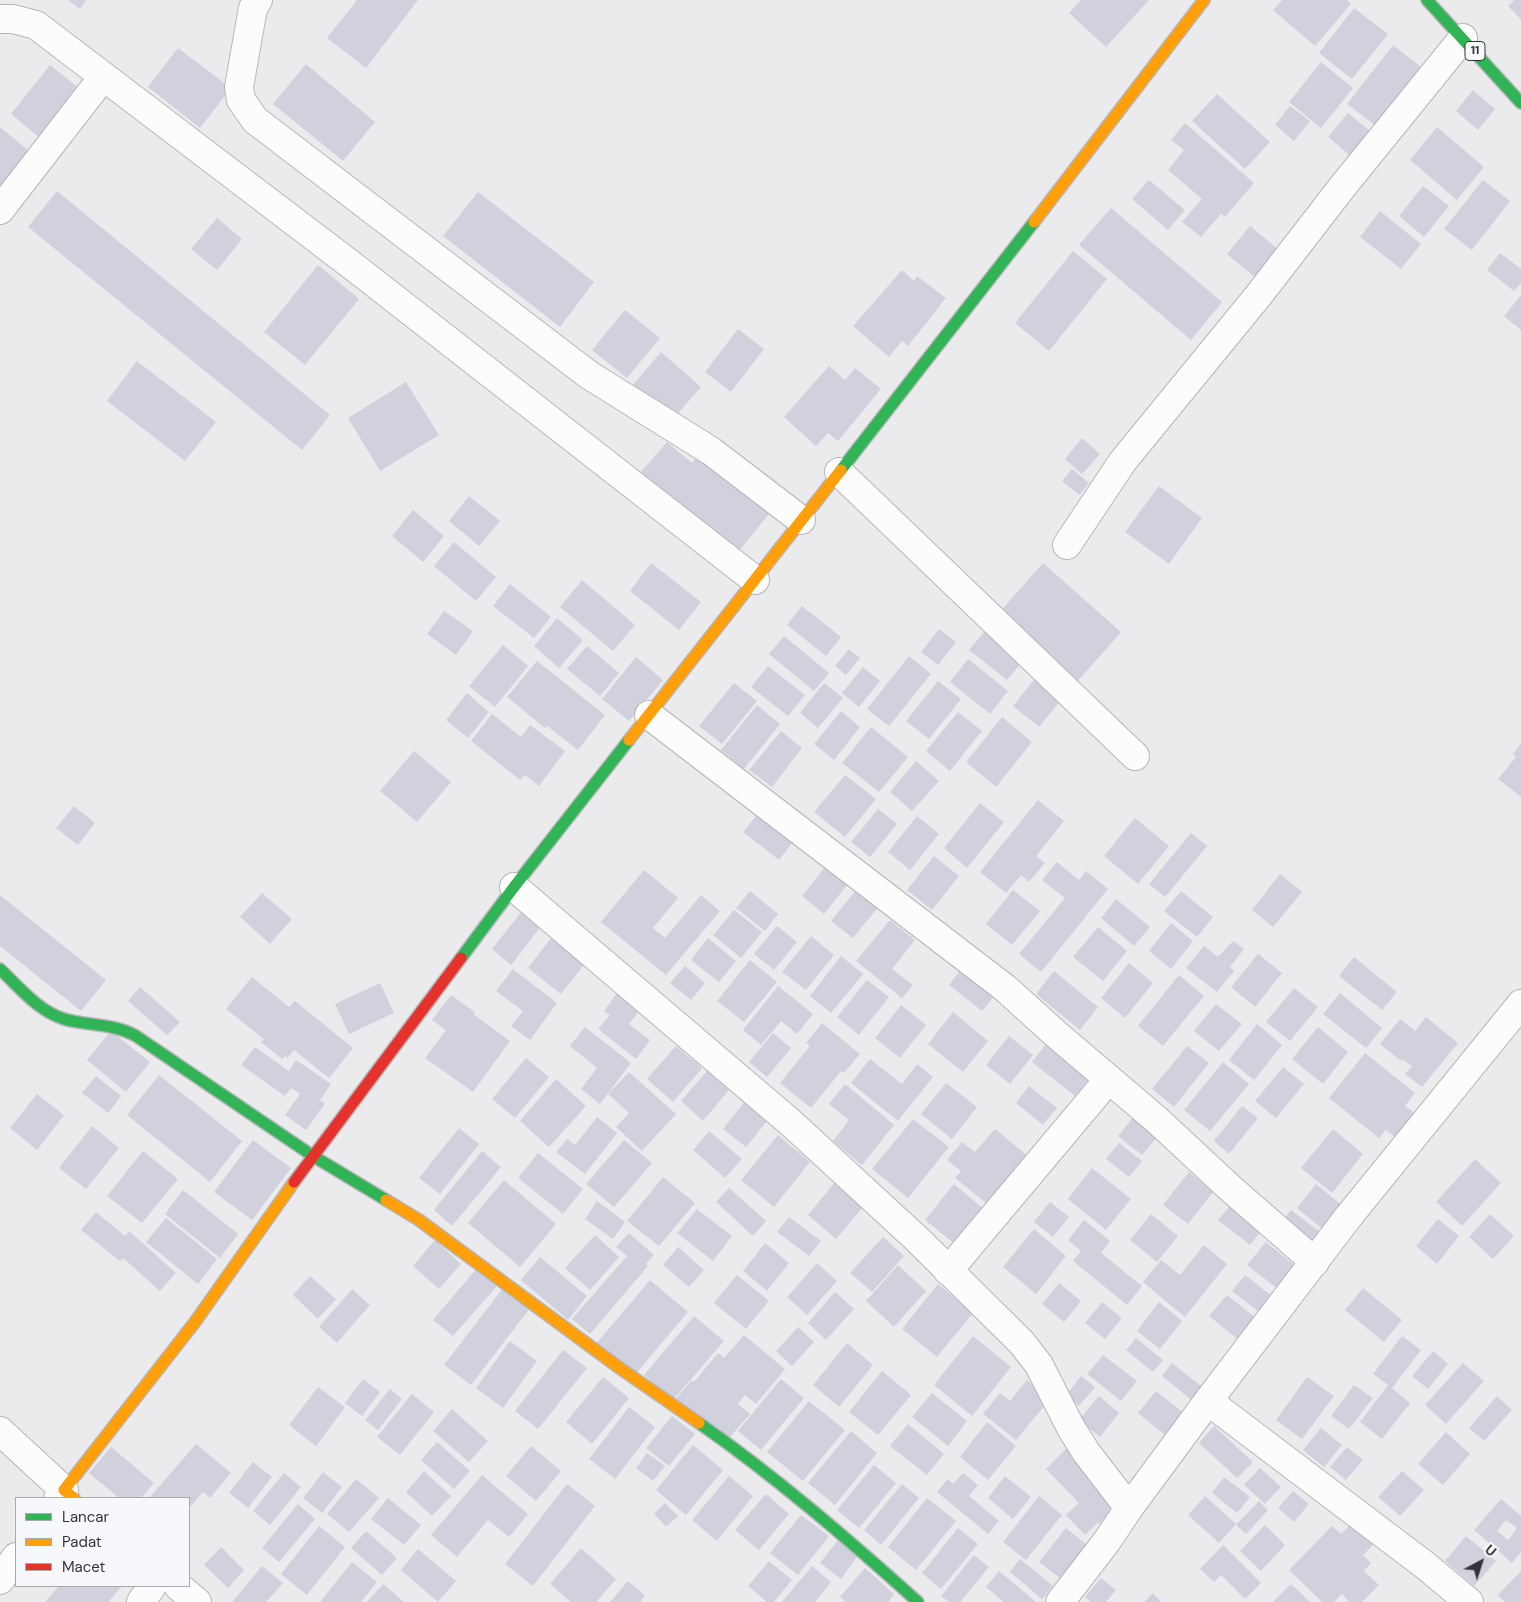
<!DOCTYPE html>
<style>
body{margin:0}
#map{position:relative;width:1521px;height:1602px;overflow:hidden;background:#ebebee;font-family:"DM Sans",sans-serif}
canvas{display:block}
.legend{position:absolute;left:15px;top:1497px;width:175px;height:90px;box-sizing:border-box;background:#f7f8fc;border:1px solid #a9aaac;margin:0;padding:6px 9px;list-style:none;font-size:15px;color:#343435}
.legend li{display:flex;align-items:center;gap:10px;height:25px}
.legend b{width:25px;border:1px solid #a9aaac}
.north{position:absolute;left:1456px;top:1537px;width:50px;height:50px;-webkit-text-stroke:4px #f7f8fc;paint-order:stroke;rotate:40deg;font-size:14px;font-weight:700;line-height:20px;text-align:center;color:#343435}
.north::after{content:'';display:block;margin:auto;width:18px;height:22px;background:#343435;clip-path:polygon(50% 0,100% 100%,50% 72%,0 100%)}
</style>
<div id="map">
<canvas width="1521" height="1602"></canvas>
<ul class="legend">
<li><b style="height:6px;background:#30b455"></b>Lancar</li>
<li><b style="height:6px;background:#ff9f0a"></b>Padat</li>
<li><b style="height:6px;background:#e5322d"></b>Macet</li>
</ul>
<div class="north">U</div>
</div>
<script>
const c = document.querySelector('canvas').getContext('2d');
c.lineJoin = 'round';
function fillPath(path, color) {
  c.fillStyle = color;
  c.fill(path, 'evenodd');
}
function trace(path, color, width, dash) {
  c.strokeStyle = color;
  c.lineWidth = width;
  c.lineCap = dash ? 'butt' : 'round';
  c.setLineDash(dash || []);
  c.stroke(path);
}
function write(font, color, halo, rows, align = 'center') {
  c.font = font + ' "DM Sans",sans-serif';
  c.lineWidth = 4;
  c.setLineDash([]);
  c.textBaseline = 'middle';
  c.strokeStyle = halo;
  c.fillStyle = color;
  for (const [text, x, y, turn = 0] of rows) {
    c.save();
    c.translate(x, y);
    c.rotate((+turn || 0) * Math.PI / 180);
    c.textAlign = isNaN(turn) ? turn : align;
    if (halo) c.strokeText(text, 0, 0);
    c.fillText(text, 0, 0);
    c.restore();
  }
}
fillPath(new Path2D(`
 M68,0H86L80,9Z
 M357,0H418L366,68L327,38Z
 M1081,0H1149L1106,47L1069,13Z
 M1282,0H1347L1351,4L1315,46L1273,10Z
 M1514,0H1521V19L1508,6Z
 M1354,8L1388,34L1352,79L1319,53Z
 M1393,45L1421,67L1375,125L1347,104Z
 M178,48L231,88L200,128L148,87Z
 M1321,62L1353,88L1321,128L1289,102Z
 M306,64L375,122L343,161L273,104Z
 M50,65L80,89L40,138L11,114Z
 M1473,90L1495,109L1478,130L1456,111Z
 M1217,94L1270,142L1245,169L1192,121Z
 M1290,106L1310,121L1294,141L1275,125Z
 M1348,113L1376,136L1355,160L1328,137Z
 M1185,123L1254,183L1225,217L1221,214L1201,237L1182,222L1202,199L1168,170L1184,150L1171,140Z
 M0,127L35,156L0,198Z
 M1437,127L1484,167L1457,200L1410,160Z
 M1149,180L1185,210L1168,230L1132,199Z
 M1483,180L1510,201L1472,250L1444,229Z
 M1423,186L1449,206L1424,237L1399,216Z
 M57,191L330,415L302,450L28,227Z
 M478,192L594,282L560,327L443,236Z
 M1111,208L1222,302L1191,340L1079,245Z
 M1380,211L1421,244L1401,269L1360,237Z
 M217,218L242,239L217,270L191,249Z
 M1250,226L1279,250L1256,278L1227,254Z
 M1073,251L1107,279L1049,351L1015,323Z
 M1500,253L1521,269V283L1514,291L1487,270Z
 M318,265L359,299L305,365L264,332Z
 M902,270L914,281L917,276L946,298L908,346L902,341L889,357L853,326Z
 M1521,295V330L1504,316Z
 M625,310L660,338L627,378L592,350Z
 M738,329L764,349L731,392L705,372Z
 M661,352L701,387L672,420L632,386Z
 M137,361L216,422L185,461L107,401Z
 M829,366L845,380L855,368L881,389L838,441L828,433L816,446L784,417Z
 M406,382L439,435L380,471L348,418Z
 M1082,438L1100,454L1082,474L1065,459Z
 M667,442L692,463L701,451L773,509L738,552L635,479Z
 M1072,469L1089,483L1079,495L1062,481Z
 M1159,486L1202,518L1169,564L1125,532Z
 M469,496L500,521L479,546L449,521Z
 M413,510L444,536L423,562L392,536Z
 M454,542L496,577L476,601L434,566Z
 M651,563L701,602L679,630L630,591Z
 M1043,563L1121,632L1075,684L997,615Z
 M582,580L635,625L613,651L560,607Z
 M510,584L551,617L534,638L493,606Z
 M802,606L841,637L826,656L787,625Z
 M444,611L473,631L456,655L427,634Z
 M557,618L583,640L559,668L534,646Z
 M990,625L1027,656L1007,680L969,650Z
 M939,629L956,642L938,665L921,652Z
 M784,636L829,673L814,691L769,654Z
 M503,645L528,666L495,707L469,686Z
 M587,646L619,673L600,696L567,669Z
 M849,649L860,658L846,675L835,666Z
 M909,656L931,674L889,726L867,709Z
 M636,657L663,680L629,721L602,699Z
 M968,659L1008,691L990,714L950,682Z
 M537,661L605,715L578,750L547,726L545,728L507,697Z
 M768,666L805,695L788,716L751,687Z
 M863,667L880,681L859,707L842,693Z
 M1039,674L1065,695L1039,727L1013,706Z
 M938,681L961,699L929,739L906,721Z
 M734,683L757,701L722,744L699,726Z
 M824,683L843,698L818,728L800,713Z
 M467,693L489,712L468,738L446,720Z
 M757,705L780,724L744,769L721,750Z
 M841,711L860,727L834,760L814,744Z
 M958,712L982,731L950,771L926,751Z
 M492,714L521,737L530,725L565,751L539,786L525,775L520,780L471,741Z
 M1002,717L1032,742L996,787L966,762Z
 M871,727L908,757L879,792L842,763Z
 M781,731L802,748L772,787L749,770Z
 M1521,743V797L1498,779L1516,757L1513,754Z
 M414,751L451,782L417,822L380,791Z
 M916,761L939,781L912,811L890,792Z
 M845,775L876,799L845,837L814,812Z
 M1038,800L1064,821L1036,856L1045,863L1029,882L1021,875L1006,893L980,872Z
 M980,803L1004,822L967,868L944,848Z
 M74,806L95,823L78,845L56,828Z
 M764,806L799,834L779,860L743,832Z
 M878,809L897,824L870,857L851,842Z
 M917,816L939,834L910,870L888,852Z
 M1135,818L1169,846L1138,884L1104,856Z
 M1191,833L1207,846L1165,897L1149,884Z
 M934,856L959,876L932,910L907,890Z
 M830,861L852,879L824,914L802,896Z
 M1057,862L1079,880L1086,871L1108,889L1041,972L1019,954L1065,898L1042,880Z
 M644,870L678,898L653,928L665,938L701,895L720,911L666,975L601,922Z
 M1280,874L1302,892L1273,927L1252,910Z
 M863,881L885,899L853,938L831,921Z
 M1013,890L1040,911L1012,945L986,924Z
 M750,891L778,914L765,931L736,908Z
 M1181,891L1213,917L1197,937L1164,911Z
 M262,893L292,919L270,944L240,917Z
 M0,895L106,980L81,1011L0,946Z
 M1116,899L1150,927L1134,946L1101,918Z
 M526,906L545,921L511,965L492,949Z
 M734,910L762,932L741,958L713,935Z
 M890,920L915,940L892,969L913,985L902,998L856,961Z
 M1171,923L1193,941L1171,969L1149,951Z
 M777,926L797,942L774,970L754,954Z
 M1098,927L1127,951L1103,981L1073,957Z
 M811,936L834,955L806,990L782,972Z
 M551,938L584,965L561,994L528,968Z
 M708,938L736,961L719,982L691,960Z
 M1233,941L1244,949L1230,967L1234,971L1217,992L1186,968L1204,946L1218,957Z
 M1258,954L1282,973L1255,1007L1231,987Z
 M841,956L863,974L831,1013L810,996Z
 M1354,957L1397,992L1382,1010L1339,976Z
 M750,960L777,982L744,1022L717,1001Z
 M967,962L1000,989L982,1011L949,985Z
 M1129,963L1153,983L1125,1018L1101,998Z
 M685,966L705,983L691,1000L670,983Z
 M513,969L557,1003L530,1040L511,1026L523,1011L496,991Z
 M1054,971L1098,1007L1080,1030L1036,994Z
 M1179,975L1204,996L1163,1046L1138,1026Z
 M252,977L289,1007L295,1001L353,1048L329,1078L294,1050L287,1058L285,1056L282,1059L261,1042L264,1039L226,1009Z
 M867,980L889,997L859,1035L837,1017Z
 M380,983L394,1013L349,1034L335,1004Z
 M778,986L813,1014L797,1034L781,1021L761,1045L743,1030Z
 M140,987L180,1022L167,1035L128,1001Z
 M1294,988L1318,1007L1290,1041L1266,1022Z
 M620,989L643,1006L629,1024L650,1040L636,1059L598,1029L610,1015L604,1011Z
 M1340,993L1382,1028L1366,1048L1323,1014Z
 M451,995L475,1012L473,1014L510,1041L473,1092L425,1058L446,1030L432,1020Z
 M1216,1004L1242,1024L1219,1051L1194,1031Z
 M901,1005L926,1025L900,1058L875,1038Z
 M953,1012L988,1041L963,1072L928,1044Z
 M1426,1017L1458,1043L1422,1087L1405,1074L1412,1066L1402,1059L1401,1061L1380,1044L1400,1019L1415,1031Z
 M822,1023L860,1054L844,1073L841,1071L811,1108L780,1083L810,1046L806,1043Z
 M1257,1024L1282,1045L1254,1080L1229,1060Z
 M585,1027L631,1063L600,1104L581,1089L597,1068L570,1046Z
 M1318,1027L1348,1052L1323,1084L1292,1059Z
 M111,1031L150,1062L126,1092L87,1060Z
 M773,1033L791,1048L767,1077L749,1062Z
 M1009,1036L1033,1055L1010,1084L986,1065Z
 M1049,1040L1092,1075L1075,1096L1032,1062Z
 M676,1046L702,1068L673,1102L647,1079Z
 M1187,1046L1209,1063L1174,1107L1152,1089Z
 M255,1047L289,1071L296,1060L331,1084L320,1100L325,1104L306,1130L285,1115L300,1094L291,1088L285,1096L241,1065Z
 M1365,1053L1415,1093L1405,1106L1417,1115L1397,1139L1386,1130L1379,1138L1329,1098Z
 M526,1058L549,1077L515,1118L492,1099Z
 M870,1059L902,1084L917,1064L933,1077L898,1121L851,1083Z
 M1223,1062L1249,1084L1210,1131L1184,1110Z
 M1283,1067L1304,1084L1276,1118L1255,1101Z
 M707,1071L729,1090L703,1121L681,1101Z
 M629,1072L676,1114L642,1151L616,1127L629,1113L608,1094Z
 M159,1075L242,1141L210,1182L127,1115Z
 M96,1076L121,1096L108,1113L82,1093Z
 M556,1079L586,1106L549,1147L520,1121Z
 M946,1083L977,1107L952,1139L921,1114Z
 M845,1084L894,1125L862,1165L833,1141L849,1120L829,1104Z
 M1029,1086L1057,1108L1043,1125L1016,1103Z
 M37,1094L64,1115L37,1150L10,1128Z
 M745,1101L768,1120L746,1147L723,1129Z
 M1242,1106L1258,1118L1229,1154L1214,1141Z
 M1139,1110L1163,1130L1142,1155L1118,1136Z
 M597,1117L617,1133L585,1174L556,1152L567,1139L575,1145Z
 M913,1119L949,1147L908,1198L872,1169Z
 M92,1126L119,1148L86,1189L59,1168Z
 M459,1128L479,1144L440,1194L419,1178Z
 M995,1129L1029,1157L990,1206L955,1178L961,1171L947,1160L962,1142L975,1152Z
 M1333,1129L1363,1154L1332,1193L1301,1168Z
 M709,1131L742,1159L725,1178L693,1150Z
 M778,1135L810,1162L774,1207L741,1180Z
 M253,1140L291,1168L252,1220L214,1192Z
 M624,1140L652,1163L614,1207L586,1184Z
 M1119,1143L1142,1161L1129,1177L1106,1159Z
 M143,1151L178,1179L142,1223L107,1196Z
 M482,1151L501,1167L452,1226L434,1210Z
 M538,1153L583,1189L563,1214L518,1178Z
 M1475,1159L1501,1183L1462,1226L1436,1202Z
 M1092,1168L1131,1199L1106,1230L1068,1199Z
 M1189,1172L1213,1192L1188,1224L1163,1205Z
 M663,1177L695,1203L659,1246L627,1221Z
 M504,1180L556,1224L520,1267L468,1223Z
 M835,1182L864,1206L836,1239L808,1215Z
 M954,1184L985,1210L956,1245L925,1220Z
 M1316,1184L1344,1207L1325,1231L1297,1208Z
 M729,1188L766,1221L753,1236L716,1202Z
 M183,1190L238,1234L220,1258L165,1214Z
 M597,1201L625,1222L613,1239L585,1219Z
 M1234,1201L1265,1226L1250,1245L1218,1220Z
 M1050,1202L1069,1217L1053,1237L1034,1222Z
 M697,1209L732,1236L713,1261L677,1233Z
 M1291,1210L1321,1233L1307,1250L1278,1226Z
 M96,1212L125,1236L129,1231L176,1273L160,1291L123,1258L120,1261L81,1230Z
 M1151,1214L1178,1236L1157,1262L1130,1240Z
 M1490,1214L1514,1236L1493,1259L1469,1237Z
 M789,1217L821,1241L809,1256L777,1232Z
 M166,1218L217,1259L198,1284L146,1242Z
 M1438,1219L1459,1236L1437,1264L1416,1246Z
 M1084,1220L1110,1241L1101,1253L1142,1286L1127,1305L1073,1261L1081,1251L1068,1240Z
 M1034,1229L1066,1256L1036,1294L1003,1267Z
 M629,1233L654,1255L646,1264L648,1266L590,1334L572,1319L627,1256L616,1247Z
 M595,1235L619,1257L590,1290L565,1268Z
 M883,1237L904,1256L872,1292L850,1273Z
 M435,1240L461,1264L439,1289L413,1266Z
 M1266,1242L1298,1268L1279,1290L1247,1265Z
 M765,1243L789,1263L767,1291L743,1271Z
 M1204,1245L1227,1264L1185,1317L1143,1282L1161,1260L1180,1275Z
 M678,1247L704,1270L689,1287L663,1265Z
 M540,1257L587,1296L568,1320L521,1280Z
 M817,1263L837,1281L807,1315L787,1297Z
 M898,1265L926,1291L894,1327L866,1301Z
 M477,1268L497,1286L453,1336L433,1320Z
 M737,1275L769,1301L746,1329L714,1303Z
 M1245,1275L1273,1297L1260,1313L1232,1291Z
 M310,1276L336,1299L318,1319L293,1295Z
 M650,1280L688,1312L633,1377L595,1345Z
 M1059,1283L1081,1301L1064,1322L1042,1304Z
 M938,1284L973,1313L937,1357L902,1329Z
 M503,1288L530,1308L471,1385L444,1365Z
 M1363,1288L1402,1320L1384,1342L1345,1310Z
 M352,1289L370,1305L337,1343L319,1327Z
 M835,1292L854,1309L826,1340L808,1323Z
 M1227,1295L1257,1319L1240,1341L1209,1316Z
 M1102,1302L1122,1318L1105,1339L1085,1323Z
 M1159,1302L1182,1321L1160,1349L1137,1331Z
 M694,1316L724,1341L673,1400L644,1375Z
 M798,1327L814,1342L792,1366L776,1351Z
 M744,1335L785,1369L756,1404L745,1395L738,1404L750,1414L729,1438L674,1401L692,1380L694,1382L718,1353L724,1358Z
 M973,1336L1011,1367L972,1416L934,1385Z
 M1402,1336L1421,1350L1392,1388L1410,1403L1382,1439L1360,1422L1388,1385L1373,1374Z
 M1136,1338L1163,1360L1153,1372L1126,1350Z
 M510,1341L537,1361L503,1408L476,1388Z
 M847,1343L873,1365L839,1407L813,1385Z
 M563,1350L587,1368L538,1429L515,1411Z
 M1433,1351L1448,1364L1428,1389L1412,1376Z
 M1103,1355L1137,1381L1121,1401L1087,1374Z
 M1172,1363L1205,1389L1194,1402L1162,1376Z
 M1463,1363L1484,1381L1446,1424L1425,1405Z
 M882,1371L911,1395L878,1435L849,1412Z
 M1081,1376L1095,1387L1079,1406L1066,1395Z
 M603,1377L629,1398L592,1444L566,1422Z
 M1307,1377L1334,1396L1302,1439L1276,1420Z
 M363,1379L380,1392L362,1416L345,1403Z
 M781,1379L804,1398L761,1450L738,1431Z
 M1027,1380L1050,1399L1016,1440L983,1414L1000,1393L1010,1401Z
 M1354,1385L1373,1398L1349,1429L1331,1416Z
 M318,1387L345,1407L316,1446L289,1425Z
 M390,1389L402,1399L378,1430L365,1420Z
 M1156,1391L1189,1417L1171,1440L1138,1413Z
 M932,1393L967,1421L948,1446L912,1417Z
 M412,1394L434,1412L400,1455L377,1437Z
 M1099,1396L1119,1413L1100,1437L1079,1420Z
 M1497,1396L1512,1410L1484,1441L1469,1428Z
 M809,1401L845,1430L803,1481L767,1452Z
 M629,1407L655,1427L615,1479L589,1459Z
 M452,1409L488,1441L469,1462L433,1431Z
 M672,1416L695,1434L669,1466L646,1448Z
 M987,1422L1016,1446L988,1480L960,1457Z
 M908,1424L944,1454L927,1475L890,1446Z
 M1214,1426L1253,1462L1237,1478L1199,1443Z
 M1321,1428L1342,1445L1324,1467L1303,1450Z
 M851,1431L877,1453L835,1505L808,1483Z
 M1446,1432L1470,1454L1443,1485L1418,1464Z
 M437,1442L470,1471L454,1489L421,1460Z
 M196,1444L231,1473L210,1498L203,1492L189,1508V1498H149Z
 M693,1445L723,1470L686,1515L656,1490Z
 M531,1446L561,1471L536,1501L506,1476Z
 M111,1447L154,1483L141,1498H119L89,1473Z
 M1347,1447L1363,1460L1346,1480L1330,1467Z
 M1067,1448L1120,1503L1099,1524L1098,1522L1085,1535L1066,1515L1079,1503L1046,1469Z
 M647,1453L665,1466L653,1481L636,1468Z
 M253,1462L272,1477L248,1508L229,1493Z
 M874,1465L896,1483L859,1528L837,1510Z
 M1260,1468L1281,1487L1265,1504L1244,1485Z
 M424,1471L451,1496L432,1516L406,1492Z
 M1402,1471L1424,1490L1400,1516L1378,1497Z
 M323,1472L342,1487L322,1513L303,1498Z
 M284,1473L301,1487L270,1525L253,1511Z
 M963,1473L978,1485L969,1496L999,1521L988,1534L937,1492L948,1479L953,1484Z
 M482,1475L528,1514L509,1537L488,1520L457,1557L431,1535Z
 M729,1476L753,1496L717,1541L692,1520Z
 M1005,1476L1031,1497L1013,1519L988,1498Z
 M1224,1477L1250,1497L1237,1513L1212,1493Z
 M356,1479L379,1498L349,1532L327,1514Z
 M567,1484L595,1506L533,1586L505,1564Z
 M902,1484L919,1498L881,1545L864,1530Z
 M1293,1491L1309,1504L1294,1522L1278,1508Z
 M766,1494L789,1514L759,1550L735,1530Z
 M1039,1496L1062,1515L1026,1560L1003,1542Z
 M1205,1496L1236,1524L1219,1543L1188,1515Z
 M388,1498L421,1525L404,1545L371,1519Z
 M927,1498L956,1521L916,1570L888,1547Z
 M1501,1499L1521,1516V1552L1512,1563L1474,1530ZM1506,1520L1517,1528L1508,1540L1497,1531Z
 M1259,1501L1268,1510L1246,1534L1236,1525Z
 M665,1503L678,1516L666,1527L654,1514Z
 M298,1504L315,1519L279,1562L262,1548Z
 M801,1515L829,1536L798,1575L770,1553Z
 M1351,1524L1373,1545L1363,1555L1371,1563L1364,1571L1379,1585L1362,1602H1349L1342,1594L1334,1602H1322L1289,1570L1332,1526L1341,1534Z
 M1265,1525L1285,1545L1261,1571L1240,1551Z
 M319,1526L345,1547L307,1595L281,1574Z
 M958,1528L978,1544L941,1589L922,1573Z
 M1066,1528L1087,1545L1060,1578L1039,1562Z
 M366,1531L397,1558L382,1575L351,1548Z
 M841,1536L861,1551L841,1579L820,1563Z
 M1466,1536L1496,1561L1474,1586L1445,1561Z
 M1223,1545L1261,1583L1245,1599L1221,1575L1214,1582L1200,1569Z
 M221,1547L244,1570L228,1588L204,1565Z
 M581,1548L616,1579L596,1602H571L550,1584Z
 M418,1549L456,1581L438,1602L401,1570Z
 M974,1555L989,1567L960,1602H949L941,1596Z
 M1020,1559L1053,1586L1042,1599L1010,1572Z
 M769,1561L792,1580L774,1602H767L748,1586Z
 M352,1562L377,1582L361,1602H320Z
 M262,1566L283,1583L266,1602H232Z
 M812,1566L831,1582L815,1602H782Z
 M865,1568L894,1594L888,1602H846L840,1597Z
 M999,1571L1036,1602H1004L986,1587Z
 M1521,1571V1602H1505L1498,1595Z
 M1101,1578L1116,1590L1106,1602H1091L1085,1597Z
 M628,1581L645,1595L640,1602H610Z
 M383,1584L404,1602H367Z
 M1291,1584L1310,1602H1273Z
 M59,1586H122L108,1602H45Z
 M1153,1593L1161,1602H1144Z`), '#d0d1dc');
const street = new Path2D(`
 M258,0L253,8L239,87L241,100L255,120L589,375L711,451L801,520
 M0,19H13L36,25L354,267L755,580
 M0,210L103,77
 M839,472L1135,756
 M1067,545L1123,461L1258,296L1343,186L1463,38
 M649,715L1005,988L1057,1035L1157,1120L1230,1188L1315,1262
 M514,887L791,1123L918,1240L1022,1343L1039,1365L1071,1428L1086,1452L1129,1508
 M948,1271L1109,1079
 M1208,1401L1426,1566L1469,1602
 M0,1431L64,1490L58,1498
 M0,1580L16,1557
 M178,1586L197,1602
 M141,1602L152,1586
 M1060,1602L1107,1541L1129,1508L1208,1401L1349,1216L1521,1004`);
const fast = new Path2D(`
 M1427,0L1521,103
 M841,470L1034,222
 M461,958L514,887L629,740
 M0,969C19,987 38,1011 64,1019C87,1026 114,1023 136,1036L313,1156L386,1200
 M699,1423C776,1477 848,1539 918,1602`);
const slow = new Path2D(`
 M1034,222L1204,0
 M629,740L841,470
 M386,1200L419,1220L621,1369L699,1423
 M74,1498L64,1490L195,1322L294,1182`);
const jam = new Path2D(`
 M294,1182L461,958`);
trace(street, '#b6b6b8', 30);
trace(fast, '#b6b6b8', 14);
trace(slow, '#b6b6b8', 14);
trace(jam, '#b6b6b8', 14);
trace(street, '#fcfcfc', 28);
trace(fast, '#30b455', 11);
trace(slow, '#ff9f0a', 11);
trace(jam, '#e5322d', 11);
for (const [x, y, w] of [
 [1475,51,20]
]) {
  const box = new Path2D();
  box.roundRect(x - w / 2, y - 9.5, w, 19, 4);
  c.fillStyle = '#f7f8fc';
  c.fill(box);
  trace(box, '#343435', 1);
}
write('bold 12px', '#343435', null, [
 ["11",1475,51]
]);
</script>
